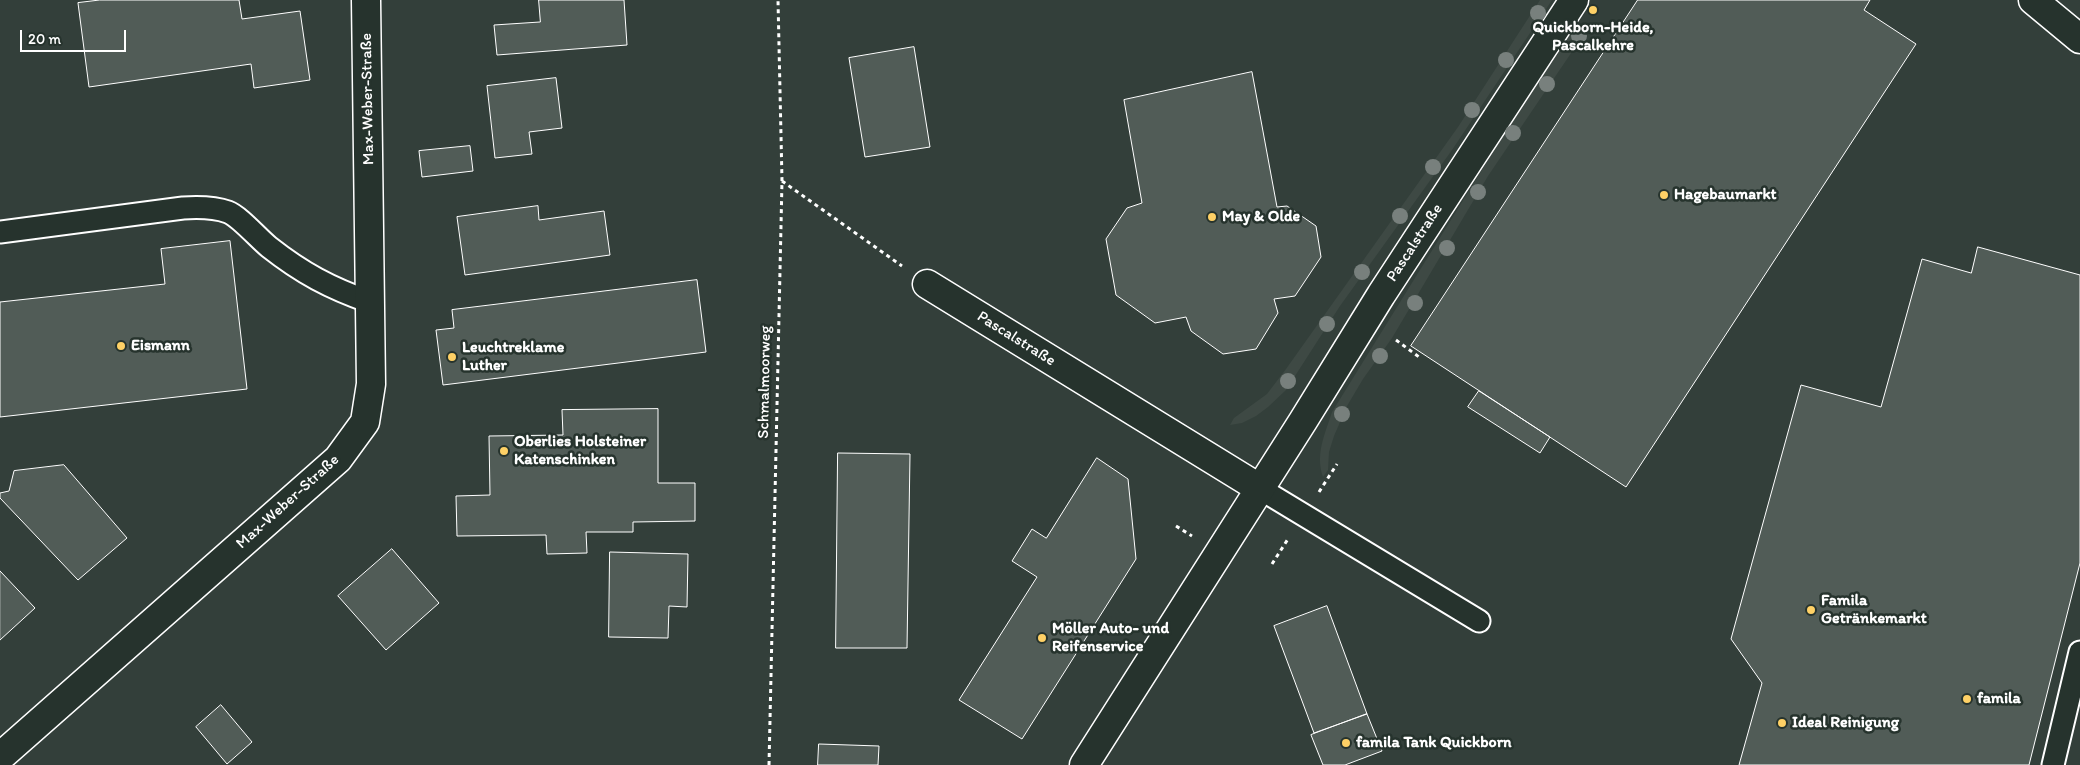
<!DOCTYPE html>
<meta charset="utf-8">
<style>
body{margin:0}
#map{position:relative;width:2080px;height:765px;overflow:hidden;background:#26332d;font-family:Itim,sans-serif}
canvas{display:block}
.scale{position:absolute;left:20px;top:30px;width:106px;height:22px;box-sizing:border-box;border:2px solid #fff;border-top:0;padding-left:6px;font-size:15px;line-height:18px;white-space:nowrap;color:#fff;-webkit-text-stroke:4px #26332d;paint-order:stroke}
</style>
<div id="map">
<canvas width="2080" height="765"></canvas>
<div class="scale">20 m</div>
</div>
<script>
const c = document.querySelector('canvas').getContext('2d');
c.lineJoin = 'round';
function fillPath(path, color) {
  c.fillStyle = color;
  c.fill(path, 'evenodd');
}
function trace(path, color, width, dash) {
  c.strokeStyle = color;
  c.lineWidth = width;
  c.lineCap = dash ? 'butt' : 'round';
  c.setLineDash(dash || []);
  c.stroke(path);
}
function write(font, color, halo, rows, align = 'center') {
  c.font = font + ' Itim,sans-serif';
  c.lineWidth = 5;
  c.setLineDash([]);
  c.textBaseline = 'middle';
  c.strokeStyle = halo;
  c.fillStyle = color;
  for (const [text, x, y, turn = 0] of rows) {
    c.save();
    c.translate(x, y);
    c.rotate((+turn || 0) * Math.PI / 180);
    c.textAlign = isNaN(turn) ? turn : align;
    if (halo) c.strokeText(text, 0, 0);
    c.fillText(text, 0, 0);
    c.restore();
  }
}
fillPath(new Path2D(`
 M0,0H2080V765H0Z`), '#333f3a');
fillPath(new Path2D(`
 M1540,0H1552L1452,150L1340,306L1286,390L1268,407L1256,416L1242,423L1230,425L1234,418L1267,394L1286,369L1458,127Z
 M1575,24L1586,31L1488,176L1392,338L1363,379L1347,406L1334,436L1329,452L1328,470L1323,477C1315,454 1325,434 1332,412L1493,152Z`), '#3e4944');
const building = new Path2D(`
 M100,0H239L242,19L300,11L310,80L254,88L251,64L89,87L78,3Z
 M539,0H624L627,45L497,55L494,25L540,22Z
 M1638,0H1870L1864,10L1916,44L1626,487L1411,346Z
 M914,47L930,147L865,157L849,58Z
 M1252,72L1277,207L1287,206L1316,226L1321,257L1295,296L1274,299L1278,313L1256,349L1223,354L1191,331L1186,317L1155,323L1116,295L1106,239L1127,208L1142,203L1124,100Z
 M556,78L562,128L529,132L532,154L495,158L487,86Z
 M470,146L473,171L422,177L419,151Z
 M538,206L539,220L604,211L610,255L465,275L457,217Z
 M230,241L247,389L0,417V302L165,284L161,249Z
 M1978,247L2080,275V563L2029,765H1739L1762,683L1731,639L1801,385L1881,407L1922,259L1971,273Z
 M697,280L706,352L443,385L436,330L454,328L452,310Z
 M1479,391L1550,437L1540,453L1468,407Z
 M658,409V483H695V521L633,522V532H586L587,553L547,554L546,535L457,536L456,496L490,495L489,436L563,435L562,410Z
 M838,453L910,454L907,648H836Z
 M1097,458L1128,479L1136,559L1022,739L959,700L1037,577L1012,561L1032,529L1046,538Z
 M64,465L127,538L78,580L0,498V493L9,491L14,471Z
 M392,549L439,603L386,650L338,596Z
 M610,552L688,554L687,607L669,606L668,638L609,637Z
 M0,571L35,608L0,640Z
 M1327,606L1367,714L1314,733L1274,626Z
 M221,705L252,742L227,764L196,727Z
 M1367,714L1382,751L1345,765H1323L1311,735Z
 M819,744L879,746L878,765H818Z`);
fillPath(building, '#515c57');
trace(building, '#fff', 1);
const service = new Path2D(`
 M0,232L183,208C198,207 214,207 228,212C239,216 259,239 269,247C302,273 330,288 370,302
 M1259,488L1479,621
 M2053,765L2080,652`);
const minor = new Path2D(`
 M2033,0L2080,39
 M927,284L1259,488
 M0,757L338,459L365,422L371,384L366,0
 M1084,765L1303,421L1381,295L1574,0`);
trace(service, '#fff', 25);
trace(minor, '#fff', 31);
trace(new Path2D(`
 M782,181L902,266
 M1396,340L1419,357
 M1319,492L1337,464
 M1176,526L1192,536
 M1272,564L1288,539
 M769,765L782,181L778,0`), '#fff', 3, [4, 4]);
trace(service, '#26332d', 21);
trace(minor, '#26332d', 28);
c.fillStyle = '#78807d';
for (const [x, y] of [
 [1538,13],
 [1579,36],
 [1506,60],
 [1547,84],
 [1472,110],
 [1513,133],
 [1433,167],
 [1478,192],
 [1400,216],
 [1447,248],
 [1362,272],
 [1415,303],
 [1327,324],
 [1380,356],
 [1288,381],
 [1342,414]
]) {
  c.beginPath();
  c.arc(x, y, 8, 0, 2 * Math.PI);
  c.fill();
}
for (const [x, y, r, color] of [
 [1593,10,5,"#ffd166"],
 [1664,195,5,"#ffd166"],
 [1212,217,5,"#ffd166"],
 [121,346,5,"#ffd166"],
 [452,357,5,"#ffd166"],
 [504,451,5,"#ffd166"],
 [1811,610,5,"#ffd166"],
 [1042,638,5,"#ffd166"],
 [1967,699,5,"#ffd166"],
 [1782,723,5,"#ffd166"],
 [1346,743,5,"#ffd166"]
]) {
  const dot = new Path2D();
  dot.arc(x, y, r, 0, 2 * Math.PI);
  c.fillStyle = color;
  c.fill(dot);
  trace(dot, '#26332d', 2);
}
write('bold 16px', '#fff', '#26332d', [
 ["Quickborn-Heide,",1593,28,"center"],
 ["Pascalkehre",1593,46,"center"],
 ["Hagebaumarkt",1674,195],
 ["May & Olde",1222,217],
 ["Eismann",131,346],
 ["Leuchtreklame",462,348],
 ["Luther",462,366],
 ["Oberlies Holsteiner",514,442],
 ["Katenschinken",514,460],
 ["Famila",1821,601],
 ["Getränkemarkt",1821,619],
 ["Möller Auto- und",1052,629],
 ["Reifenservice",1052,647],
 ["famila",1977,699],
 ["Ideal Reinigung",1792,723],
 ["famila Tank Quickborn",1356,743]
], 'left');
write('16px', '#fff', '#26332d', [
 ["Max-Weber-Straße",368,99,-91],
 ["Pascalstraße",1415,243,-57],
 ["Pascalstraße",1016,339,32],
 ["Schmalmoorweg",765,382,-89],
 ["Max-Weber-Straße",288,502,-42]
]);
</script>
